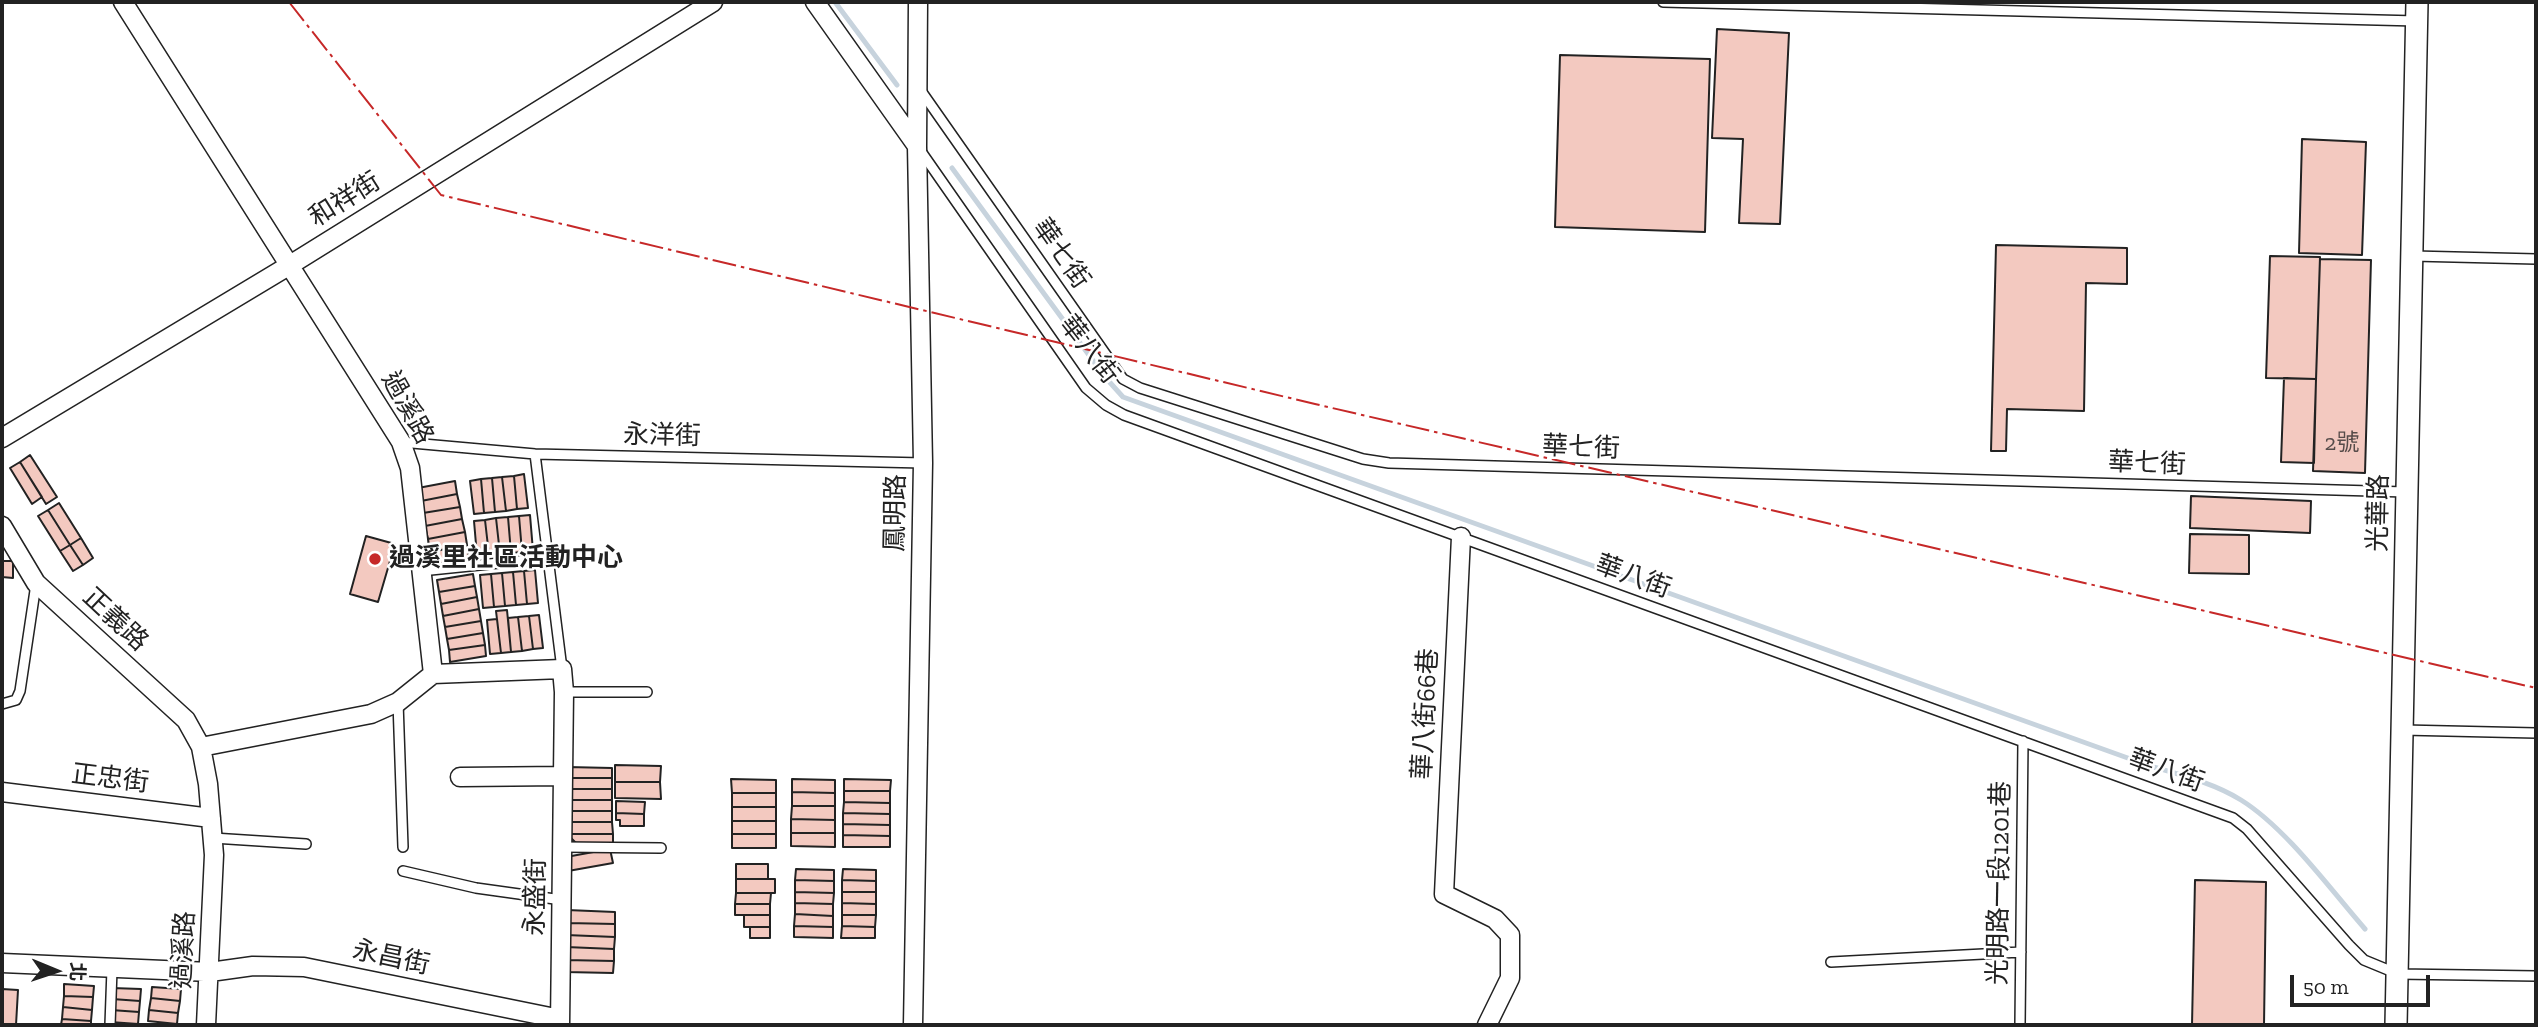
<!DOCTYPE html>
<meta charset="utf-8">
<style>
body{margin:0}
#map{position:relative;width:2538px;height:1027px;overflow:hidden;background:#fff;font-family:"Zilla Slab","Noto Sans TC",serif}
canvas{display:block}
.frame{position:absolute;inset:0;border:4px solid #222;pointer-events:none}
.north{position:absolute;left:21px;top:936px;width:70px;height:70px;-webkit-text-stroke:5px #fff;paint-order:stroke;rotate:92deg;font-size:19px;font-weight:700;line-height:28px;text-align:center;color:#222}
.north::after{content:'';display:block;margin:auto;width:24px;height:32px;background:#222;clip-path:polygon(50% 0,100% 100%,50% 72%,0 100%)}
.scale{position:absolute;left:2290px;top:975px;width:140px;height:32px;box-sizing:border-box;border:4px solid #222;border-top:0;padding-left:9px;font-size:21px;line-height:24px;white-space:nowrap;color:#222;-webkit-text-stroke:5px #fff;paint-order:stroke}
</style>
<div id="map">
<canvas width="2538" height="1027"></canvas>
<div class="frame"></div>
<div class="north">北</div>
<div class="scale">50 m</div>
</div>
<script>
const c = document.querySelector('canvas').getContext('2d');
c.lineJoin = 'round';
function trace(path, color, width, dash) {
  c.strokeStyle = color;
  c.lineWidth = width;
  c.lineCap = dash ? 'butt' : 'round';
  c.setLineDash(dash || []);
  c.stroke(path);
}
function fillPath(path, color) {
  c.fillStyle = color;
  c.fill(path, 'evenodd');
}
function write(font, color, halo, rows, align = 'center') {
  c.font = font + ' "Zilla Slab","Noto Sans TC",serif';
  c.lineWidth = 5;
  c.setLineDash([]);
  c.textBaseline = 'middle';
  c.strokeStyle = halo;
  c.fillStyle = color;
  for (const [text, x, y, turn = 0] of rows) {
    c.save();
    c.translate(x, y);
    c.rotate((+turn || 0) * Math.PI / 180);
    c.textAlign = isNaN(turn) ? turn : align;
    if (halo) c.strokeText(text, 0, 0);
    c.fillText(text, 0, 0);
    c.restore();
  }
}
trace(new Path2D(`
 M835,2L897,85
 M952,168L1105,377L1123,397L2150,766C2181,775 2214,783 2241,800C2286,828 2330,889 2365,929`), '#c7d3dd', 5);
const building = new Path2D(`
 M1717,29L1789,33L1780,224L1739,223L1743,139L1712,138Z
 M1560,55L1710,59L1705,232L1555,227Z
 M2302,139L2366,142L2362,255L2299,253Z
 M1996,245L2127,248V284L2086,283L2084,411L2007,409L2006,451H1991Z
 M2270,256L2320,257L2316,379L2266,378Z
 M2320,259L2371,260L2365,473L2313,471Z
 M2284,378L2316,379L2314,463L2281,462Z
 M30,455L57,497L46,504L20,462Z
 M20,462L42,497L32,504L10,468Z
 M524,474L528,508L517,509L514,476Z
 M514,476L517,509L506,511L502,477Z
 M502,477L506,511L495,512L492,478Z
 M492,478L495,512L484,513L481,479Z
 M481,479L484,513L474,514L470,481Z
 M455,481L457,494L421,501L418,488Z
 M457,494L460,507L423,513L421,501Z
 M2191,496L2311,501L2310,533L2190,528Z
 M59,503L81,538L70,545L48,510Z
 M460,507L462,519L425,526L423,513Z
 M48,510L70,545L60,551L38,516Z
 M530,515L533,551L522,552L519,516Z
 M519,516L522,552L511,553L508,517Z
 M508,517L511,553L500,554L496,518Z
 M496,518L500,554L489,555L485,520Z
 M462,519L465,532L428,539L425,526Z
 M485,520L489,555L477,556L474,521Z
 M465,532L467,545L430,552L428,539Z
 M2190,534L2249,535V574L2189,573Z
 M366,536L395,544L378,602L350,594Z
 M81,538L93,558L83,565L70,545Z
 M70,545L83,565L73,571L60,551Z
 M467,545L469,558L433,565L430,552Z
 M2,561H13V578L2,577Z
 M535,570L538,603L527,604L524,571Z
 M524,571L527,604L516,605L513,572Z
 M513,572L516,605L505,606L502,573Z
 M502,573L505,606L494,607L491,574Z
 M473,574L475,586L439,592L437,580Z
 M491,574L494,607L483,608L480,575Z
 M475,586L477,597L441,604L439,592Z
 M477,597L479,609L443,616L441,604Z
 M479,609L481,621L445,627L443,616Z
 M507,610L511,652L501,653L496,611Z
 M539,615L543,648L533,649L529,616Z
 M529,616L533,649L522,651L518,617Z
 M518,617L522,651L511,652L508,618Z
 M497,619L501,653L490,654L487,620Z
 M481,621L483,633L447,639L445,627Z
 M483,633L485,645L449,650L447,639Z
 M485,645L486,656L450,662L449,650Z
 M615,765L661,766L660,782H615Z
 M567,767L612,768V778H567Z
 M567,778H612V789H567Z
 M731,779L776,780V793H732Z
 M792,779L835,780V793L792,792Z
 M844,779L891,780L890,791H844Z
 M615,782H660L661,799L615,798Z
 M567,789H612V800H567Z
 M844,791H890V803L844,802Z
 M792,792L835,793V806H792Z
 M732,793H776V807H732Z
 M567,800H612V811H567Z
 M616,801L645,802L644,814L616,813Z
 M844,802L890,803V814L843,813Z
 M792,806H835V820L791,819Z
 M732,807H776V821H732Z
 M567,811H612V822H567Z
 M616,813L644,814V826H620V820H616Z
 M843,813L890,814V825L843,824Z
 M791,819L835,820V833H791Z
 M732,821H776V834H732Z
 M567,822H612L613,834H567Z
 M843,824L890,825V836L843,835Z
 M791,833H835V847L791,846Z
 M567,834H613V844H577Z
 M732,834H776V848H732Z
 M843,835L890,836V847H843Z
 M610,849L613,863L568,871L566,857Z
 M736,864H768V879H736Z
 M796,869L834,870V881L795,880Z
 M843,869L876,870V881L842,880Z
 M736,879H775V893H736Z
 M795,880L834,881V893L795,892Z
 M842,880L876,881V892H842Z
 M2195,880L2266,882L2264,1025H2192Z
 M795,892L834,893L833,904L795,903Z
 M842,892H876V904L842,903Z
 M736,893H771L770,904H735Z
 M795,903L833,904V916L795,914Z
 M842,903L876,904V915H842Z
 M735,904H770V915H735Z
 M567,910L615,912V924L567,923Z
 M795,914L833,916V927L794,926Z
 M744,915H770V927H744Z
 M842,915H876L875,927L842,926Z
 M567,923L615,924V937L566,935Z
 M794,926L833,927V938L794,937Z
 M842,926L875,927V938H841Z
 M750,927H770V938H750Z
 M566,935L615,937L614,949L566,947Z
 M566,947L614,949V961L565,960Z
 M565,960L614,961L613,973L565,972Z
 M64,984L94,986L93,997L64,996Z
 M152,987L181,989L180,1001L151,998Z
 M112,988L141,989L140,1001L112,999Z
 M2,989L18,990L16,1025H2Z
 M64,996L93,997L92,1010L63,1007Z
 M151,998L180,1001L178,1013L149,1010Z
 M112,999L140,1001L139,1012L111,1010Z
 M63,1007L92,1010L91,1021L62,1019Z
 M111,1010L139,1012L138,1024L110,1022Z
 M149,1010L178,1013L177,1024L148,1021Z
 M62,1019L91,1021V1025H61Z`);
fillPath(building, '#f3c9c0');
trace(building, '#222', 2);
const service = new Path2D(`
 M1663,2L2417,21
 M919,88L1123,379L1140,388L1363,459L1389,463L2406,492
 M920,150L1086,388L1106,405L1124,415L2233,818L2247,829L2349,945L2364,960L2398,974L2536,976
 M2413,256L2536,259
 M401,442L535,454L923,463
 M535,454L562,669
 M421,571L548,558
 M564,692H647
 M398,702L403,847
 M2,704L16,700L20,691L36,584
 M2403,730L2536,733
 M213,838L306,844
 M563,847L661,848
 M403,871L476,888L562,900
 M1831,962L2021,952
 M110,1025L112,969
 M2020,1025L2023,741`);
const minor = new Path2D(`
 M123,2L401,442L410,468L433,674L398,702L371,714L201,747L208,784L214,855L206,1025
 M815,2L917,146
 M2,438L290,265L713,2
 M2,526L36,583L186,720L201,747
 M1461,537L1444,894L1495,919L1510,935V978L1487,1025
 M433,674L562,669L564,692L560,1025
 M460,777L563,776
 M2,792L211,818
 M2,963L210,972L253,966L304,967L560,1019
 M913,1025L923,463L917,146L918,2`);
const tertiary = new Path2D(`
 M2396,1025L2417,2`);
trace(service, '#222', 12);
trace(minor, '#222', 21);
trace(tertiary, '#222', 24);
trace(service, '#fff', 9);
trace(minor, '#fff', 18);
trace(tertiary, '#fff', 21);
trace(new Path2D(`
 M289,2L441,195L1315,404L2536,688`), '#c62828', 2, [24, 5, 3.5, 5]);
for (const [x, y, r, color] of [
 [375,559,7,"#c62828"]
]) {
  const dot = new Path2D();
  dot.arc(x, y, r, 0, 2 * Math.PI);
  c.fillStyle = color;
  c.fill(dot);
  trace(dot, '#fff', 2.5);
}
write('23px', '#564c4a', null, [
 ["2號",2342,443]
]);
write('26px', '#222', '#fff', [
 ["和祥街",345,200,-32],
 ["華七街",1061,254,55],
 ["華八街",1089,350,52],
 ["過溪路",407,408,61],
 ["永洋街",662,436,1],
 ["華七街",1581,448,2],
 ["華七街",2147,464,2],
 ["鳳明路",896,513,-89],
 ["光華路",2379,513,-89],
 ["華八街",1633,577,20],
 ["正義路",115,620,43],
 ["華八街66巷",1426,714,-87],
 ["華八街",2166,771,20],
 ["正忠街",110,779,7],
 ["光明路一段1201巷",2000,883,-89],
 ["永盛街",536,897,-89],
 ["過溪路",184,950,-87],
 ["永昌街",391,958,12]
]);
write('bold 26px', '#222', '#fff', [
 ["過溪里社區活動中心",389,559]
], 'left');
</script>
